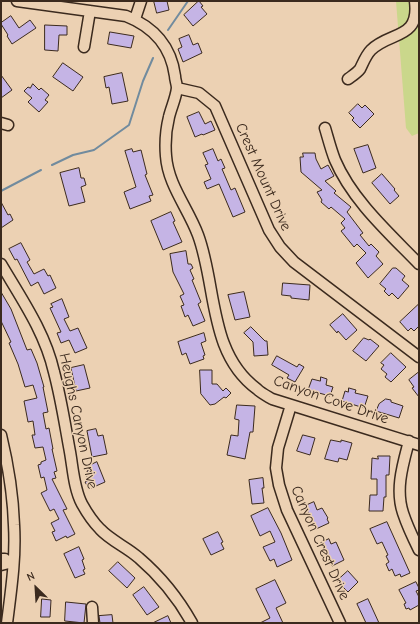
<!DOCTYPE html>
<style>
body{margin:0}
#map{position:relative;width:420px;height:624px;overflow:hidden;background:#ecd1b3;font-family:"Comic Neue",sans-serif}
canvas{display:block}
.frame{position:absolute;inset:0;border:2px solid #3b2a1e;pointer-events:none}
.north{position:absolute;left:16px;top:568px;width:40px;height:40px;-webkit-text-stroke:3px #ecd1b3;paint-order:stroke;rotate:335deg;font-size:11px;font-weight:700;line-height:16px;text-align:center;color:#3b2a1e}
.north::after{content:'';display:block;margin:auto;width:14px;height:18px;background:#3b2a1e;clip-path:polygon(50% 0,100% 100%,50% 72%,0 100%)}
</style>
<div id="map">
<canvas width="420" height="624"></canvas>
<div class="frame"></div>
<div class="north">N</div>
</div>
<script>
const c = document.querySelector('canvas').getContext('2d');
c.lineJoin = 'round';
function fillPath(path, color) {
  c.fillStyle = color;
  c.fill(path, 'evenodd');
}
function trace(path, color, width, dash) {
  c.strokeStyle = color;
  c.lineWidth = width;
  c.lineCap = dash ? 'butt' : 'round';
  c.setLineDash(dash || []);
  c.stroke(path);
}
function write(font, color, halo, rows, align = 'center') {
  c.font = font + ' "Comic Neue",sans-serif';
  c.lineWidth = 3;
  c.setLineDash([]);
  c.textBaseline = 'middle';
  c.strokeStyle = halo;
  c.fillStyle = color;
  for (const [text, x, y, turn = 0] of rows) {
    c.save();
    c.translate(x, y);
    c.rotate((+turn || 0) * Math.PI / 180);
    c.textAlign = isNaN(turn) ? turn : align;
    if (halo) c.strokeText(text, 0, 0);
    c.fillText(text, 0, 0);
    c.restore();
  }
}
fillPath(new Path2D(`
 M396,1H419V133L412,136L406,128Z`), '#cad78b');
trace(new Path2D(`
 M168,30L188,1
 M52,165L73,155L94,150L129,125L143,81L153,58
 M1,191L41,170`), '#718b9e', 2);
const building = new Path2D(`
 M154,1H167L169,10L157,13Z
 M199,1L203,6L201,7L207,14L193,26L184,15Z
 M11,16L19,28L30,20L36,28L12,44L7,36L8,35L1,24V23Z
 M45,25L67,26V35H59L58,51L45,50Z
 M110,32L134,36L131,48L108,44Z
 M189,35L193,45L198,43L202,53L183,62L178,49L182,47L179,39Z
 M63,63L83,77L73,91L53,77Z
 M122,73L128,101L112,104L109,87L106,88L104,77Z
 M1,75L12,90L1,98Z
 M33,84L39,90L41,88L49,95L45,100L48,102L39,112L28,102L32,98L24,91L28,87L30,88Z
 M358,104L362,108L365,105L374,114L360,128L352,120L354,118L349,113Z
 M199,112L205,124L211,121L215,130L203,135L202,134L195,137L187,117Z
 M368,145L376,168L363,173L354,149Z
 M132,149L133,152L141,150L147,174L145,175L153,195L149,196L151,201L130,209L124,192L136,187L125,151Z
 M213,149L218,161L221,159L225,168L222,169L231,190L235,188L245,212L233,217L219,184L207,189L204,182L211,179L205,165L208,164L203,153Z
 M303,153H315L316,159L321,169L328,165L334,176L325,181L336,191L334,193L351,207L347,212L363,233L360,235L369,246L371,244L379,252L376,256L383,264L368,278L356,263L366,253L357,244L354,247L341,231L345,228L341,223L345,219L331,207L329,209L321,202L322,200L317,192L322,190L301,172L300,157H303Z
 M79,168L81,178H84L86,185L81,187L85,202L69,206L60,173Z
 M382,174L395,189L394,190L399,196L390,204L372,183Z
 M1,202L8,215L10,214L13,220L1,228Z
 M171,212L175,221L173,222L182,242L163,250L151,221Z
 M21,243L30,260L27,262L34,274L44,269L48,276L50,275L56,288L44,294L38,282L31,286L17,259L15,260L9,249Z
 M186,251L188,264H191L193,268L190,270L194,279L192,280L201,302L198,304L205,321L193,326L188,315L185,317L181,306L184,305L180,296L184,294L173,272L170,254Z
 M393,268H396L405,276L402,280L409,286L398,299L392,293L389,296L384,291L386,289L380,284Z
 M283,283L310,285L309,300L291,298V296L282,295Z
 M1,292L11,309L27,350L31,349L37,363L44,387H43L48,412L43,413L46,429L49,428L53,449H52L57,471L54,472L56,478L52,479L67,509L63,510L75,534L67,538L66,536L56,541L52,532L55,531L51,523L59,519L54,509L50,511L41,493L47,490L44,477L41,478L38,465L41,464V462L46,460L43,447L35,448L32,435H35L33,421L28,422L24,401L37,398L33,385L25,387L18,364L9,343L11,342L1,321Z
 M244,292L250,317L235,320L228,295Z
 M62,299L69,317L64,319L70,331L78,328L87,348L75,353L69,340L61,343L57,333L61,332L50,308L53,307L51,304Z
 M419,304V326L414,331L411,328L408,331L400,322Z
 M343,314L357,330L346,340L338,331L337,333L330,325Z
 M251,327L265,341H267L268,355L254,356L253,342L244,333Z
 M204,333L206,341L201,343L205,355L203,356L204,359L190,364L186,353L182,355L178,342Z
 M364,338L369,340L370,339L379,346L366,361L353,351Z
 M391,353L406,367L391,382L385,377L387,374L381,369L384,365L381,363Z
 M277,356L297,367L299,364L304,367L295,382L287,378L289,375L272,365Z
 M84,365L90,388L76,391L71,368Z
 M200,370H212V384H217L223,391L226,388L231,393L226,398L224,397L215,404L210,405L201,394Z
 M419,372V397L412,388L414,387L409,380Z
 M321,377L327,379L326,385L333,387L330,396L308,390L312,379L320,381Z
 M349,388L356,390L355,393L368,396L364,408L342,401L345,391L348,392Z
 M386,399L391,400V402L403,406L399,418L376,411L379,404Z
 M237,405L255,406L253,432H250L245,459L227,455L231,435L238,436L239,420L235,419Z
 M96,429L98,436L103,435L107,454L92,457L87,431Z
 M303,435L315,438L310,455L297,451Z
 M331,440L341,442V440L352,443L347,460L339,458L338,462L325,459Z
 M378,456H390L389,475H386V497H384L383,511H369L370,495H377V479H371L372,458L378,459Z
 M97,462L105,482L89,489L85,482L89,480L86,475L88,474L87,471L91,469L89,466Z
 M263,478L264,488H262L264,503L252,504L249,480Z
 M314,502L317,510L322,508L328,518L327,519L329,523L316,529L305,506Z
 M268,508L281,533L292,560L277,567L274,559L270,561L263,547L275,542L270,531L260,536L251,516Z
 M387,522L410,573L401,577L400,574L395,576L392,569L389,571L386,564L389,562L386,556L388,555L382,542L377,544L370,529Z
 M218,532L223,542L221,543L224,549L211,555L203,539Z
 M329,539L331,544L336,542L344,560L332,566L321,543Z
 M79,547L84,559L82,560L85,569L83,570L85,574L75,578L64,554Z
 M118,562L135,578L127,588L109,571Z
 M348,571L358,582L348,592L337,581Z
 M275,580L286,603L276,608L283,623H260L270,618L256,589Z
 M416,582L419,588V590L416,591L419,597V605L410,610L409,608L406,609L404,604L406,603L399,590Z
 M144,587L159,607L147,615L133,595Z
 M42,599L51,600L50,617H41Z
 M368,599L379,623H366L357,604Z
 M66,602L86,604L84,623L65,621Z
 M112,615L113,623H100L99,616Z
 M168,616L171,623H153Z`);
fillPath(building, '#c5b4e5');
trace(building, '#3b2a1e', 1);
const minor = new Path2D(`
 M17,1L126,16C154,27 171,46 175,76C175,80 177,84 177,88C176,98 171,108 169,117C166,129 165,144 166,156C168,185 188,208 198,235C217,286 208,353 257,389C261,393 267,396 272,399L419,445
 M135,19L141,1
 M84,47L90,11
 M348,79C352,76 357,73 360,69C363,63 366,55 371,50C390,31 420,40 415,1
 M177,88L199,93L215,106L269,230L280,247L294,262L419,357
 M1,123L8,125
 M325,128C328,138 331,150 335,160C352,200 389,233 419,264
 M1,264C21,298 45,332 54,372C61,398 65,425 70,452C73,469 74,489 82,504C87,513 93,522 100,529C111,541 127,547 139,558C160,576 178,598 192,623
 M291,405L278,448L276,468L279,485L287,510L340,623
 M1,435C8,464 13,495 14,525C16,558 11,591 7,623
 M409,441C403,464 395,489 403,513C407,525 413,538 419,550
 M1,559H5L9,563L1,565
 M92,607L93,623`);
trace(minor, '#3b2a1e', 13);
trace(minor, '#ecd1b3', 10);
write('15px', '#3b2a1e', '#ecd1b3', [
 ["Crest Mount Drive",263,177,66],
 ["Canyon Cove Drive",331,400,19],
 ["Heughs Canyon Drive",78,421,78],
 ["Canyon Crest Drive",320,543,66]
]);
</script>
